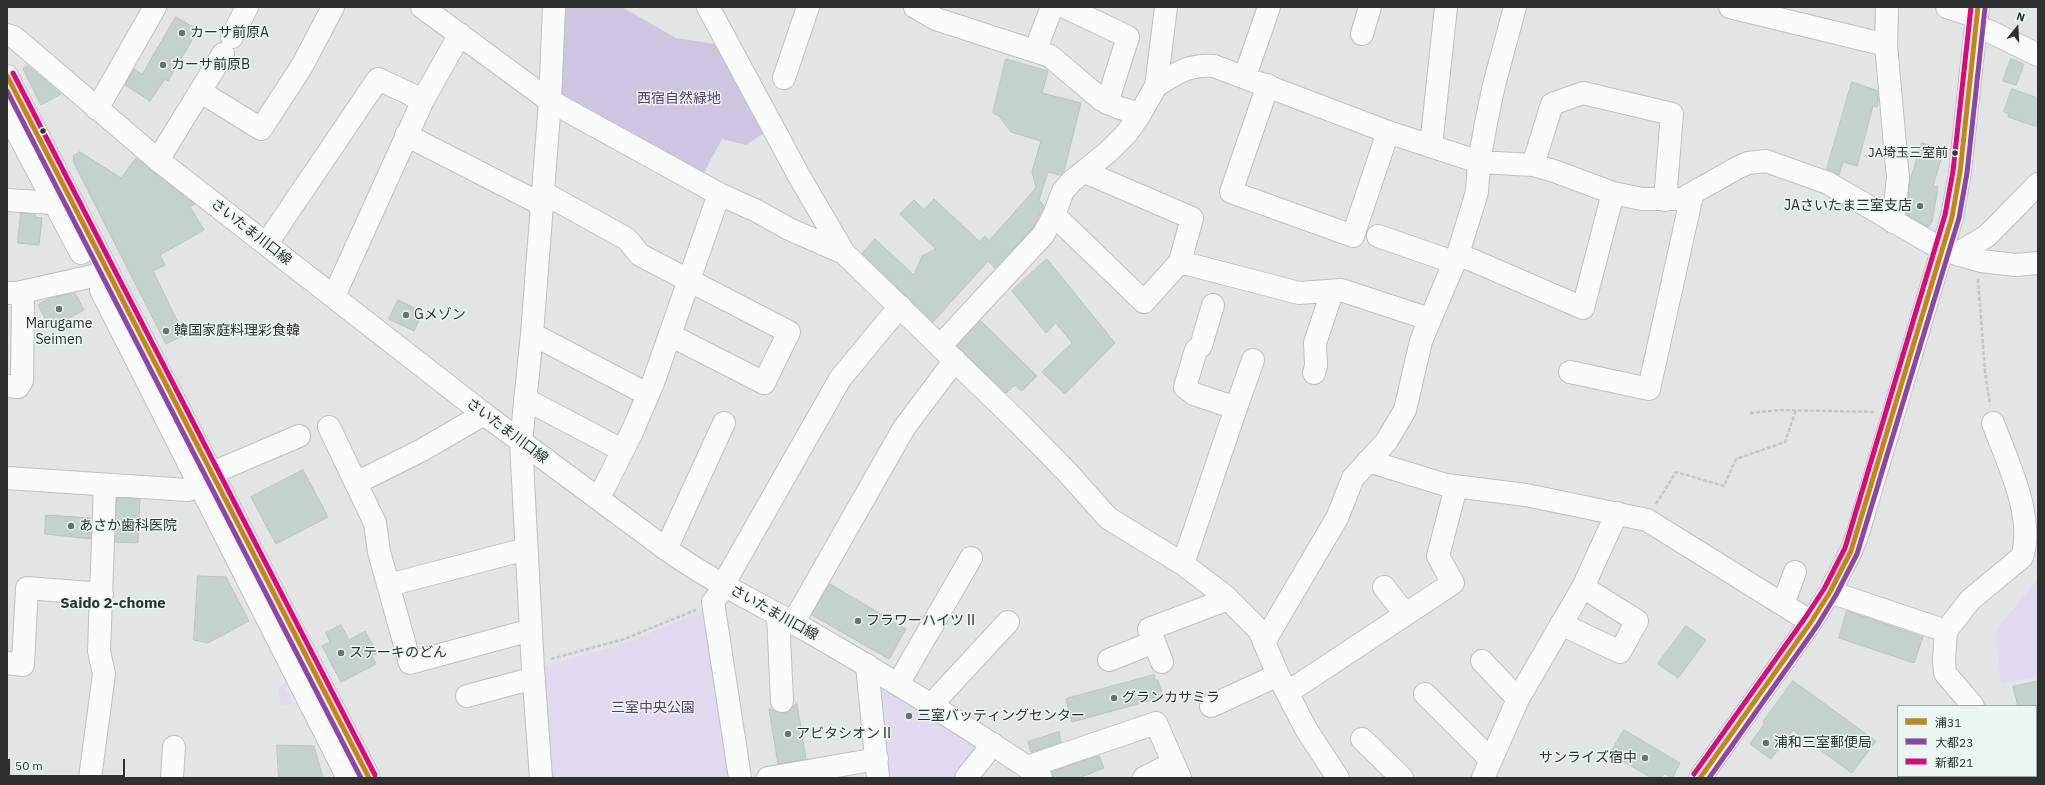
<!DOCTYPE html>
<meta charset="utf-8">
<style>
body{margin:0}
#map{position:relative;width:2045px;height:785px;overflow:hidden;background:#e1e6e4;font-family:"IBM Plex Sans","Noto Sans JP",sans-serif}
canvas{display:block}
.frame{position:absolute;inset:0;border:8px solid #2d3130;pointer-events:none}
.legend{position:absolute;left:1897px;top:705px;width:140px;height:72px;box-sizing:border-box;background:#ebf6f1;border:1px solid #9fa7a4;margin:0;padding:5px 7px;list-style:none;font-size:12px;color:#2d3130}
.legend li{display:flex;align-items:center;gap:8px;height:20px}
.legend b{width:20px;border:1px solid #9fa7a4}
.north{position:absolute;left:1997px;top:8px;width:40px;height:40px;-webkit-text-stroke:3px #ebf6f1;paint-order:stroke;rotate:18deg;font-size:11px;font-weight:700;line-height:16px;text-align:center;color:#2d3130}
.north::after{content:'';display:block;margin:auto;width:14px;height:18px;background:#2d3130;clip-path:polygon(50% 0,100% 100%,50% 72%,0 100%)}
.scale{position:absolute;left:8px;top:759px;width:117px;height:18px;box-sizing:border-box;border:2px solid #2d3130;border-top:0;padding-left:5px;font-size:12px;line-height:14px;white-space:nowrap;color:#2d3130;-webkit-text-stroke:3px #ebf6f1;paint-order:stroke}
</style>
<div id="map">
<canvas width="2045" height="785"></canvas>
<div class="frame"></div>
<ul class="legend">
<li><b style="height:5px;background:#c4890c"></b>浦31</li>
<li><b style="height:5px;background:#8e44ad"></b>大都23</li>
<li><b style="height:5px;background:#e5007d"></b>新都21</li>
</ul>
<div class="north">N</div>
<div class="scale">50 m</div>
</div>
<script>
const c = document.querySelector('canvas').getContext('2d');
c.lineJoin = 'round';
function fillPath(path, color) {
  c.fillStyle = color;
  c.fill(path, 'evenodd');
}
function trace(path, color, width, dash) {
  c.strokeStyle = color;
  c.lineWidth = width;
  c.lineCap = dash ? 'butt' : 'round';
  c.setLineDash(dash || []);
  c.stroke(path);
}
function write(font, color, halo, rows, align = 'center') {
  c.font = font + ' "IBM Plex Sans","Noto Sans JP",sans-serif';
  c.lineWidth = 3;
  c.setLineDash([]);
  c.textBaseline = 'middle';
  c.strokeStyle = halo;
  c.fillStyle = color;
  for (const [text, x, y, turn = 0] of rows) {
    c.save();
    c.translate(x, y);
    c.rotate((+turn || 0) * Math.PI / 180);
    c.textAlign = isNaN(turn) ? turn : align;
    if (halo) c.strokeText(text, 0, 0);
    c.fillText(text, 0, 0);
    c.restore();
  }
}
fillPath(new Path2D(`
 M2038,579V676L2001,684L1996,630Z
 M710,608L733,778H546L538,668L621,645Z
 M887,683L982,743L960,778H885L877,689Z
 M284,684L293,704L281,705L278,687Z`), '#e0d9f0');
fillPath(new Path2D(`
 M560,7H622L676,38L722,45L770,129L746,145L722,139L701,178L555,98Z`), '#cec6e0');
const building = new Path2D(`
 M176,17L198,30L168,81L165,79L150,101L125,85L134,69L142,74Z
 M1006,59L1048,71L1042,93L1081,103L1064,171L1060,175L1048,172L1039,200L1044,206L1033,228L995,268L988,261L933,322L862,253L875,239L914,275L922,256L936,249L900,214L914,200L924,210L934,199L980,242L985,236L989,241L1036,188L1032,172L1041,141L1011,132L1000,117L993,113Z
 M2011,59L2024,64L2016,85L2003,81Z
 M28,66L61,94L41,105L23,69Z
 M1852,82L1878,91V101L1877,107L1873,106L1857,166L1843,162L1839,175L1827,169Z
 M2012,89L2038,98V127L2008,117L2009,114L2004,112Z
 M1922,143L1944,149L1933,186L1938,187L1932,222L1928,227L1906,214L1910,181Z
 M80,152L121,178L136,158L195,204L190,207L204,230L160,255L165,265L153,271L184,335L166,344L74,163L73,156Z
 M21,213L35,214V217L42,218L39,245L18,243Z
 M1047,259L1115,343L1065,394L1042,372L1072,343L1056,323L1046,333L1012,291Z
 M75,293L84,310L50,328L38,305L50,298Z
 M398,300L423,312L414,331L389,319Z
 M981,321L1037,376L1022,391L1015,385L1006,393L957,346Z
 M303,470L328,517L276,544L251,497Z
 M117,498L140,499L138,543L115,542Z
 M46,515L91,518V539L45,534Z
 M198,576L226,577L249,621L208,643L194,640Z
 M830,584L906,629L889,659L812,615Z
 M1847,611L1923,637L1914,663L1839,638Z
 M341,625L349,640L365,631L377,653L372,656L376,664L341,682L322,646L330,642L326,633Z
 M1686,626L1706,640L1678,678L1658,664Z
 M1154,675L1155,680H1158L1163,697L1072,722L1066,699Z
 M1793,681L1876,741L1852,773L1793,730L1771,759L1750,744L1765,723L1763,722Z
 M2038,681V706H2018L2013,687Z
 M797,704L806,759L778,764L769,709L783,713L789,711L794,705Z
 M1624,730L1680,763L1672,778L1664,773L1661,778H1652L1610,754Z
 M1059,732L1061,742L1031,752L1028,742Z
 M277,745L314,746L323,778H279Z
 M1099,756L1104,768L1079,778H1053L1052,772Z`);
fillPath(building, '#c4d2cc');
trace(building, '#bcc0be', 1);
const minor = new Path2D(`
 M422,7L550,101L719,194L757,211L789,229L844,253L1018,422L1068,473L1108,518L1183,564L1225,596L1259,630L1278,675L1306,729L1338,778
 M708,7L799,176L844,253
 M915,7L936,19L1050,56L1102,100L1120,108L1140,114
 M1065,7L1128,37L1107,103
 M1730,7L1886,45
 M1887,7L1886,45L1898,178L1893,222
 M1947,7L1977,17
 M1976,27L1991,32L2038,55
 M1362,34L1370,7
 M232,37L247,7
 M1035,51L1052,7
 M1245,76L1269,7
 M784,78L808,7
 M1268,85L1231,192L1353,236L1388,132
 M1156,86C1177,73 1189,64 1214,66L1388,132L1479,162L1533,165L1554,171L1613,193L1642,199H1682L1737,168L1748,163L1766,161L1828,183L1943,250L1981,261L2016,265L2038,263
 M201,92L261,129L302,66L333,7
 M97,109L155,7
 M406,135L541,204
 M1431,146L1446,7
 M158,160L223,54
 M1533,165L1552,104L1583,93L1672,114L1665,200
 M542,192L627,239L640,255L789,332L764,383L670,335
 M7,200L55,203
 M1054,215L1144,302L1180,262L1192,218L1085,172
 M1378,236L1453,262
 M267,243L378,79L423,100
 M1458,254L1583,308L1613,193
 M1959,255L1965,249L1987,236L2038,184
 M1180,262L1299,293L1341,290L1429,319
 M7,293H17L93,276
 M334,296L423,100L460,34
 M532,334L647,394
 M941,345L1043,235L1054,215L1063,191L1072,181L1108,152L1127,133L1140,114L1156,86L1166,7
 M1570,372L1649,389L1692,195
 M1314,373L1316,366L1315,343L1332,292
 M7,386L18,387L22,381L23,292
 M525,399L622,450
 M1236,408L1253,360
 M329,427L375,523L379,552L410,663L531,630
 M1368,461L1446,485L1526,495L1647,520L1811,622
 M212,473L299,436
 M7,478L188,490L199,485
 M356,483L422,450L484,414
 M599,498L632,432L653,383L719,194
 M666,549L724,423
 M1183,564L1236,408L1194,394L1185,387L1196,350L1201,346L1213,305
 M389,585L526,549
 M723,585L840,379L900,306
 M725,586L713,602L740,778
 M1384,587L1405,614
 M1830,592L1946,631L1970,600L2022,557C2035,517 2007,461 1993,423
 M1783,604L1795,572
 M778,615L782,701
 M793,623L904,428L955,360
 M1561,624L1620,652L1637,621L1583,587
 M1946,631L1944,660L1945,673L1973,706
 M1264,642L1337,518L1353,478L1386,442L1405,410L1421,341L1458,254L1477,192L1479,162L1486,123L1494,85L1515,7
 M1109,660L1154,642
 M1482,661L1518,699
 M1162,662L1149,629L1228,599
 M7,663L23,665L27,588L102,594
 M867,665L878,778
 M898,684L971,558
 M1288,692L1453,583L1438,556L1456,487
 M1425,694L1490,759
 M467,696L534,678
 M932,704L1008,622
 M1211,706L1278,675
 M1362,739L1402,778
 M1027,767L1156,723L1180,778
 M1995,776L1996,778
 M90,778L104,674L99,651L105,486
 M172,778L174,747
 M541,778L533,669L521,442L532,334L550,101L554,7
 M768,778L877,759
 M966,778L993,744
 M1144,778L1173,763
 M1483,778L1518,699L1583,587L1617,513
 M1700,778L1811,622L1830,592L1851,551L1857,536L1952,217L1960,172L1978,7`);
const major = new Path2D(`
 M7,35L14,37L158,160L484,414L666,549C711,581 760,604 808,631C883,674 955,719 1027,767L1041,778
 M7,76L369,778
 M7,113L81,253
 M101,290L348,778`);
trace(minor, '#bcc1bf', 24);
trace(major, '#bcc1bf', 24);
trace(new Path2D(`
 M1978,279L1985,372L1990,405
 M1750,413L1780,410L1875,412
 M1656,504L1676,472L1724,486L1736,459L1785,442L1796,410
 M551,659L624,639L696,610`), '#c4c6c5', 2.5, [4, 2]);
trace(minor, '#fafbfb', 22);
trace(major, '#fafbfb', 22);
trace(new Path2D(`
 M7,76L369,778
 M1700,778L1811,622L1830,592L1851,551L1952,217L1960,172L1978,7`), '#c4890c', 5);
trace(new Path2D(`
 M7,91L361,778
 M1709,778L1817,626L1836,595L1857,554L1959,218L1967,173L1985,8`), '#8e44ad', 5);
trace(new Path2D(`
 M13,73L375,775
 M1694,774L1805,618L1824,589L1845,548L1945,215L1953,171L1971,7`), '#e5007d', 5);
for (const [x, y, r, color] of [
 [182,33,4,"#6c706f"],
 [163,65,4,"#6c706f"],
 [43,131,3.5,"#2d3130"],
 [1955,153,3.5,"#2d3130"],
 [1920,206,4,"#6c706f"],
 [59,309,4,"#6c706f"],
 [406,315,4,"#6c706f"],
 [166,331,4,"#6c706f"],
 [71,526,4,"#6c706f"],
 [858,621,4,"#6c706f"],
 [341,653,4,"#6c706f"],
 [1114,698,4,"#6c706f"],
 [909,716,4,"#6c706f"],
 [788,734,4,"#6c706f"],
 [1766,743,4,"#6c706f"],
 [1645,758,4,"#6c706f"]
]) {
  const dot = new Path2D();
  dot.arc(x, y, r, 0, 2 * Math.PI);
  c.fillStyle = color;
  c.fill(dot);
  trace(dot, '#ebf6f1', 1.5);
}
write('13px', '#2d3130', '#ebf6f1', [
 ["JA埼玉三室前",1948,153]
], 'right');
write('14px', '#2d3130', '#ebf6f1', [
 ["カーサ前原A",190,33],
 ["カーサ前原B",171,65],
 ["JAさいたま三室支店",1912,206,"right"],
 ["Gメゾン",414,315],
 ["Marugame",59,324,"center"],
 ["Seimen",59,340,"center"],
 ["韓国家庭料理彩食韓",174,331],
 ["あさか歯科医院",79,526],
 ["フラワーハイツⅡ",866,621],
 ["ステーキのどん",349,653],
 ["グランカサミラ",1122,698],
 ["三室バッティングセンター",917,716],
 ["アビタシオンⅡ",796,734],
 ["浦和三室郵便局",1774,743],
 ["サンライズ宿中",1637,758,"right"]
], 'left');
write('14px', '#573b78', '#ebf6f1', [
 ["西宿自然緑地",679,99],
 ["三室中央公園",653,708]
]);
write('14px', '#2d3130', '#ebf6f1', [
 ["さいたま川口線",251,232,38],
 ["さいたま川口線",507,431,37],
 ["さいたま川口線",774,613,29]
]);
write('bold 15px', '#2d3130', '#ebf6f1', [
 ["Saido 2-chome",113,604]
]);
</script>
